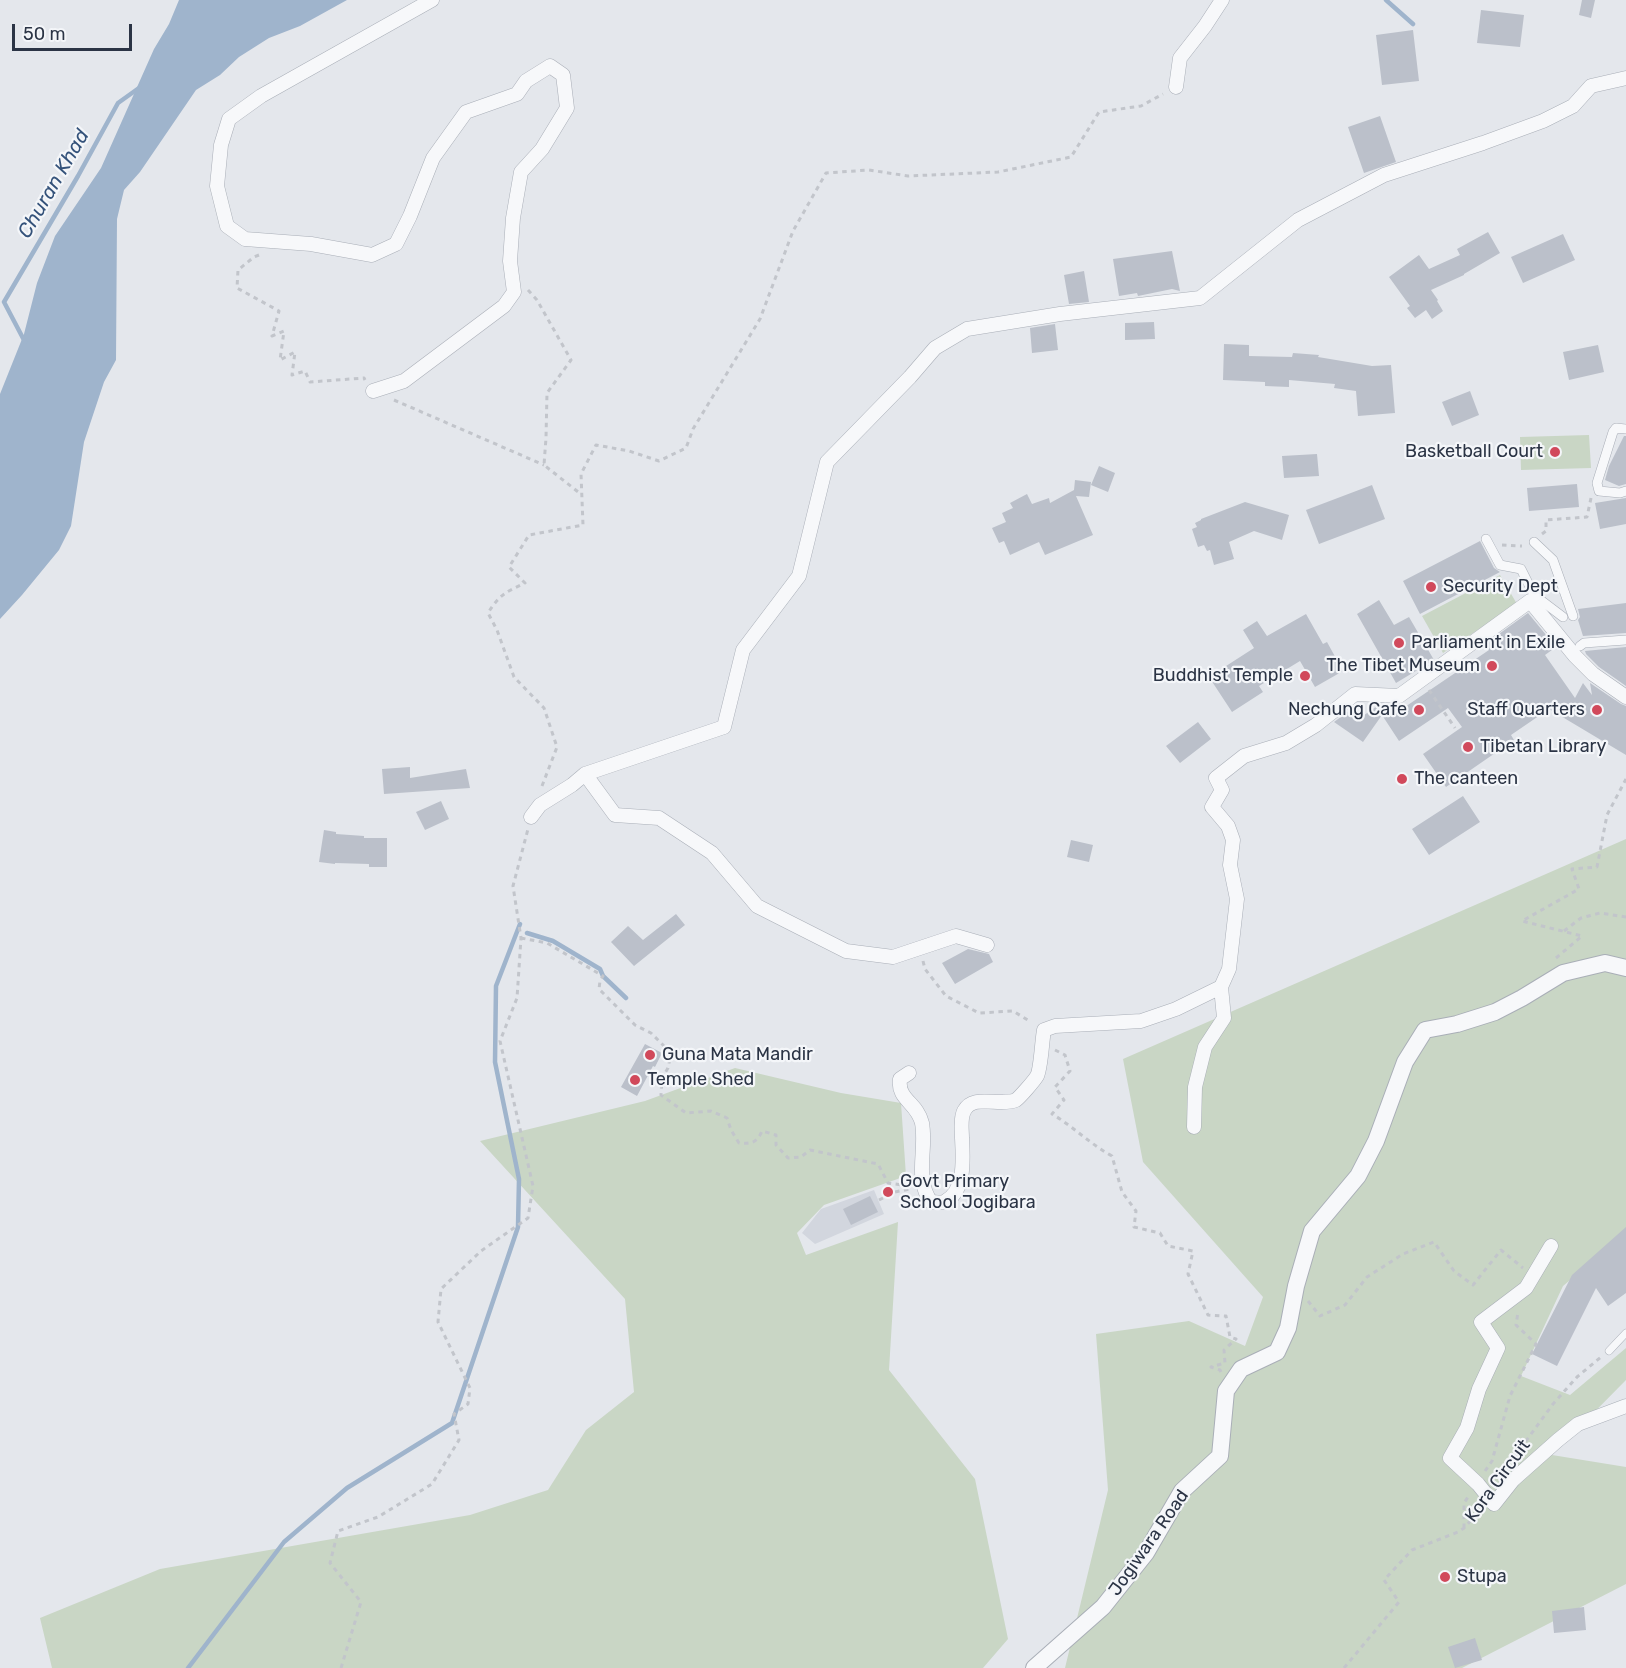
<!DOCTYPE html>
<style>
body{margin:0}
#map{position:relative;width:1626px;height:1668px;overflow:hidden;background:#e4e7ec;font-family:Rubik,sans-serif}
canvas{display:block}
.scale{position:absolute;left:12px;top:24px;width:120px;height:27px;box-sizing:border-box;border:3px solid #2b3445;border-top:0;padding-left:8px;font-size:18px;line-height:21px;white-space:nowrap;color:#2b3445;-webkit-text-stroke:4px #f4f6f9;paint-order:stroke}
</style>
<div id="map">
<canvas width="1626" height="1668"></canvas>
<div class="scale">50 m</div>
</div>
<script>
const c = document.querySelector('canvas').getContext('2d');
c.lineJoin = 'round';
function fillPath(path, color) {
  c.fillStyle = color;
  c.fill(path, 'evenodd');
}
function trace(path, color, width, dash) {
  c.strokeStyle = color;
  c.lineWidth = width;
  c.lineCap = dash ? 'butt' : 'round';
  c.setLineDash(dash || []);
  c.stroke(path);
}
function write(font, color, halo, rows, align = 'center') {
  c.font = font + ' Rubik,sans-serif';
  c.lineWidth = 4.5;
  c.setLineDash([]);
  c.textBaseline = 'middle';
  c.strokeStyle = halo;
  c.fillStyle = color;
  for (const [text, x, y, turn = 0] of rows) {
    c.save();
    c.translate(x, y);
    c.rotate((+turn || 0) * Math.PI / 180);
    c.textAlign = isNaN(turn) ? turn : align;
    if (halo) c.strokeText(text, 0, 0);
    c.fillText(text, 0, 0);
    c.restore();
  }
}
fillPath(new Path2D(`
 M874,1190L884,1214L815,1244L802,1233L821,1209Z`), '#d2d6de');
fillPath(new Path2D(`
 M1589,435L1591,468L1521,470L1520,437Z
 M1500,575L1517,604L1443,653L1422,616Z
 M1626,839V1233L1563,1286L1521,1376L1570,1395L1626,1348V1380L1552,1455L1626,1467V1584L1462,1668H1065L1108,1490L1096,1334L1189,1321L1245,1346L1263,1297L1143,1162L1123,1059Z
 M735,1068L841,1093L901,1103L906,1176L824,1205L797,1233L806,1255L898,1222L889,1370L975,1479L1008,1639L983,1668H52L40,1618L160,1569L470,1515L548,1490L586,1430L634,1392L625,1299L480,1141L645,1101Z`), '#c9d6c5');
fillPath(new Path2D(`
 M179,0H347L300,26L269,38L239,57L220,75L196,90L140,172L124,190L117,219L116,360L104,382L84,442L71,526L59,550L22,595L0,619V394L24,334L37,283L55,236L101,168L154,49L169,24Z`), '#9fb4cc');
trace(new Path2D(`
 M1386,0L1413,24
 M25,342L4,302L78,176L118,103L139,88
 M527,933L553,941L600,969L603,976L626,998
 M188,1668L284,1542L347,1488L452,1423L518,1227L519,1179L495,1062L496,986L520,924`), '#9fb4cc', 4.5);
fillPath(new Path2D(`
 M1582,0H1595L1591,18L1579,15Z
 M1481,10L1524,15L1520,47L1477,43Z
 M1413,30L1419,81L1382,85L1376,35Z
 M1380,116L1396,162L1364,173L1348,127Z
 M1488,232L1500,253L1464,274V275L1431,290L1438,300L1437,301L1443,311L1432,319L1426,310L1415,318L1407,308L1410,306L1389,277L1419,255L1429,269L1460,255L1457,249Z
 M1563,234L1575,260L1523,283L1511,257Z
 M1172,251L1180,291L1172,289L1138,296L1137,293L1119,296L1113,259Z
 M1084,271L1089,302L1069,304L1064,275Z
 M1154,322L1155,339L1125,340V323Z
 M1055,324L1058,350L1032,353L1030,328Z
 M1224,344L1249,345V356L1292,357L1293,353L1319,355L1318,357L1372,366L1391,365L1395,413L1358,416L1356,391L1334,388L1335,384L1289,380V387L1265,386V382L1223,380Z
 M1598,345L1604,372L1569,380L1563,352Z
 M1470,391L1479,415L1452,426L1442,402Z
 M1624,436H1626V484L1619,486L1605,480L1609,466Z
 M1317,454L1319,476L1284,478L1282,456Z
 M1099,466L1115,473L1108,492L1091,485Z
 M1075,480L1091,482L1089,497L1076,496L1093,535L1045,555L1039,542L1010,555L1004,541L999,543L992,528L1006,522L1002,513L1013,508L1010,503L1027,494L1032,504L1049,498L1050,503L1074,490Z
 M1577,484L1579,507L1529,511L1527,488Z
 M1372,485L1385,519L1319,544L1306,510Z
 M1626,498V524L1600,529L1595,503Z
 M1245,502L1289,515L1282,540L1254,531L1229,542L1234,559L1214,565L1210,550L1207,551L1204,545L1198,547L1192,529L1197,527L1195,523L1201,520V519Z
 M1480,541L1494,568L1500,572L1420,614L1403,581Z
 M1379,600L1394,625L1409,617L1434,660L1396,683L1357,614Z
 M1626,603V633L1583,636L1578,620L1580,617L1578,609Z
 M1528,613L1556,647L1545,655L1575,698L1583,683L1592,695L1590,683L1621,704L1626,706V755L1549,709L1511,735L1514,740L1446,787L1423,754L1462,727L1448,708L1399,741L1382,715L1363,742L1334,722L1349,711L1360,718L1380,704L1395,705L1399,711L1489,650L1485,644Z
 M1306,614L1323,644L1327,642L1343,671L1315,687L1300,661L1259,686L1263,692L1232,712L1209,677L1254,648L1243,630L1257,621L1267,636Z
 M1626,647V686L1599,667L1586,654L1585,651Z
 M1198,722L1211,739L1180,763L1166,746Z
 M410,767V778L466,769L470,788L384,794L382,769Z
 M1463,796L1480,822L1429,855L1412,829Z
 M441,801L449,819L425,830L416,812Z
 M324,830L336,832V834L364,836V838H387V867H369V864L335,863V864L319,862Z
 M1071,840L1093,845L1089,862L1067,857Z
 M676,914L685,925L634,966L611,942L628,926L643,940Z
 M968,949L989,954L993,962L955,984L942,963Z
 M645,1044L662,1053L655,1067L653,1066L637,1096L621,1087Z
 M870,1196L878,1212L851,1225L843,1209Z
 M1626,1227V1293L1608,1306L1596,1288L1557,1366L1532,1354L1572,1275Z
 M1584,1607L1586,1630L1554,1633L1552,1611Z
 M1475,1638L1482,1660L1455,1668L1448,1647Z`), '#bbc0ca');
const service = new Path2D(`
 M1609,1351L1626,1333`);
const pedestrian = new Path2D(`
 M1626,429L1616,428L1613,432L1597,483L1599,491L1620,493L1626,491
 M1486,539L1500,565L1521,569L1534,595L1563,617
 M1534,542L1553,560L1573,616
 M1580,646L1584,643L1626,640`);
const minor = new Path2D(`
 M1176,87L1180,58L1205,26L1222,0
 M373,391L404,381L504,306L514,292L510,261L513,218L521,172L542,149L567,108L563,75L550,66L526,81L517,94L466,112L433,158L410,216L396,244L372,255L311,244L245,239L227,226L217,186L221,145L229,119L261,96L432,0
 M585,774L615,815L659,818L712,853L757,906L846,951L893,957L956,936L987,945
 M531,817L540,805L572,785L585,774L724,727L743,650L799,576L827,462L910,377L935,348L967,329L1060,314L1200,298L1298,220L1384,175L1483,143L1543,121L1573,106L1591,86L1626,78
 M909,1073L900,1079C897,1100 917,1102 922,1123C927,1150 914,1178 931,1202C935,1202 940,1203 944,1202C966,1192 963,1158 962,1138C962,1130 960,1119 964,1111C973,1093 1000,1107 1016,1100C1020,1097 1034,1081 1037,1076C1041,1069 1042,1040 1044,1030L1055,1026L1141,1021L1176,1009L1221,987
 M1194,1127L1195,1087L1205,1047L1224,1018L1221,987L1229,969L1237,899L1230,865L1233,840L1228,826L1212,807L1222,790L1216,778L1244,756L1286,743L1316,725L1355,694L1399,696L1530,601L1575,656L1593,674L1626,697
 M1551,1246L1526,1288L1481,1322L1498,1348L1479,1389L1467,1428L1450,1458L1478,1484L1494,1504L1513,1480L1558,1440L1578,1424L1626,1406`);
const tertiary = new Path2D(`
 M1034,1668L1103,1607L1146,1553L1182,1491L1220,1456L1226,1391L1241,1369L1277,1352L1288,1328L1296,1286L1312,1231L1358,1176L1376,1141L1405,1062L1425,1030L1457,1024L1495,1012L1522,998L1563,973L1605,963L1626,968`);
trace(service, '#a9aeb7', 8);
trace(pedestrian, '#a9aeb7', 10);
trace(minor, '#a9aeb7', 15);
trace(tertiary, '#a9aeb7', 18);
trace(new Path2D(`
 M259,255L254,257L238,270L237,288L279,311L272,336L284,331L280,360L295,352L292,375L305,371L310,382L364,378L365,380
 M528,290L537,300L571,360L547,393L546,438L544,465L582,495
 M394,400L544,465
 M1542,534L1546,531V520L1587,517L1591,498
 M1502,545L1522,546
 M1429,690L1455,728
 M542,786L557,747L544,708L514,677L497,630L488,613C500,594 506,592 525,583L509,567L529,535L583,525L581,474L596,445L629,451L659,461L686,448L693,429L760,319L793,231L826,173L869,170L908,176L998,172L1071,157L1099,112L1141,106L1163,94
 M1564,931L1581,918L1600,913L1626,917
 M521,938L547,943L603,976L600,981L599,989L635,1025L651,1033L664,1046L670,1058L668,1068L662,1078L661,1095L686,1113L711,1111L727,1118L731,1130L739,1143C751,1144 757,1143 762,1131L776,1135V1145L788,1158L801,1157L810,1150L878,1164L888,1183L909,1186
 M1556,958L1582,936L1522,921L1579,889L1572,869L1597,867L1607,815L1626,779
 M923,961L925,969L946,996L979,1013L1013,1011L1031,1022
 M1055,1050L1065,1055L1070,1071L1055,1087L1064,1100L1052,1114C1074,1127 1090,1144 1112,1156L1122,1192L1136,1211L1134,1227L1160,1233L1168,1246L1193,1251L1188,1274L1208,1315L1226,1316L1230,1337L1236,1339L1224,1350L1225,1363L1211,1367L1220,1370L1221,1372
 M879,1200L895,1192L910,1189
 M1308,1301L1320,1316L1345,1305L1367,1277L1403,1254L1434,1242L1454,1271L1473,1285L1501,1250L1523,1268
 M1515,1456L1553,1404L1577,1377L1601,1357
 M1485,1471L1492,1461L1510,1396L1536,1344L1516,1325L1518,1312
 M1464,1528V1503L1470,1494
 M341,1668L361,1602L330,1563L338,1531L378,1517L432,1484L459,1440L454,1414L468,1404L470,1388L438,1322L441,1289L481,1251L528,1218L533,1186L500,1041L517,998L521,938L513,886L528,829
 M1344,1668L1399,1602L1384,1580L1412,1550L1458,1532L1464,1528L1480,1510`), '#c2c5cb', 3, [4.5, 4.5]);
trace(service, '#f7f8fa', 7);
trace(pedestrian, '#f7f8fa', 9);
trace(minor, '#f7f8fa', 14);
trace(tertiary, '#f7f8fa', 16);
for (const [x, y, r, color] of [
 [1555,452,6,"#d1495b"],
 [1431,587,6,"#d1495b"],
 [1399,643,6,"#d1495b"],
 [1492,666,6,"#d1495b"],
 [1305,676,6,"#d1495b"],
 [1419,710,6,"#d1495b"],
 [1597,710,6,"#d1495b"],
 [1468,747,6,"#d1495b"],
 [1402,779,6,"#d1495b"],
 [650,1055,6,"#d1495b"],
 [635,1080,6,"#d1495b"],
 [888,1192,6,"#d1495b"],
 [1445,1577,6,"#d1495b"]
]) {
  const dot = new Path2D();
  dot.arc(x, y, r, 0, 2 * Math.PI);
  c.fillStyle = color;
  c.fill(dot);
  trace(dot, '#f4f6f9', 2);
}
write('18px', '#2b3445', '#f4f6f9', [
 ["Basketball Court",1543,452,"right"],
 ["Security Dept",1443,587],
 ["Parliament in Exile",1411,643],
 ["The Tibet Museum",1480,666,"right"],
 ["Buddhist Temple",1293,676,"right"],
 ["Nechung Cafe",1407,710,"right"],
 ["Staff Quarters",1585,710,"right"],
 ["Tibetan Library",1480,747],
 ["The canteen",1414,779],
 ["Guna Mata Mandir",662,1055],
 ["Temple Shed",647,1080],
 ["Govt Primary",900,1182],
 ["School Jogibara",900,1203],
 ["Stupa",1457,1577]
], 'left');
write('18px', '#2b3445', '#f4f6f9', [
 ["Kora Circuit",1498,1481,-54],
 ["Jogiwara Road",1149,1543,-55]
]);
write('italic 20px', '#34527a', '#f4f6f9', [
 ["Churan Khad",54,184,-60]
]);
</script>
